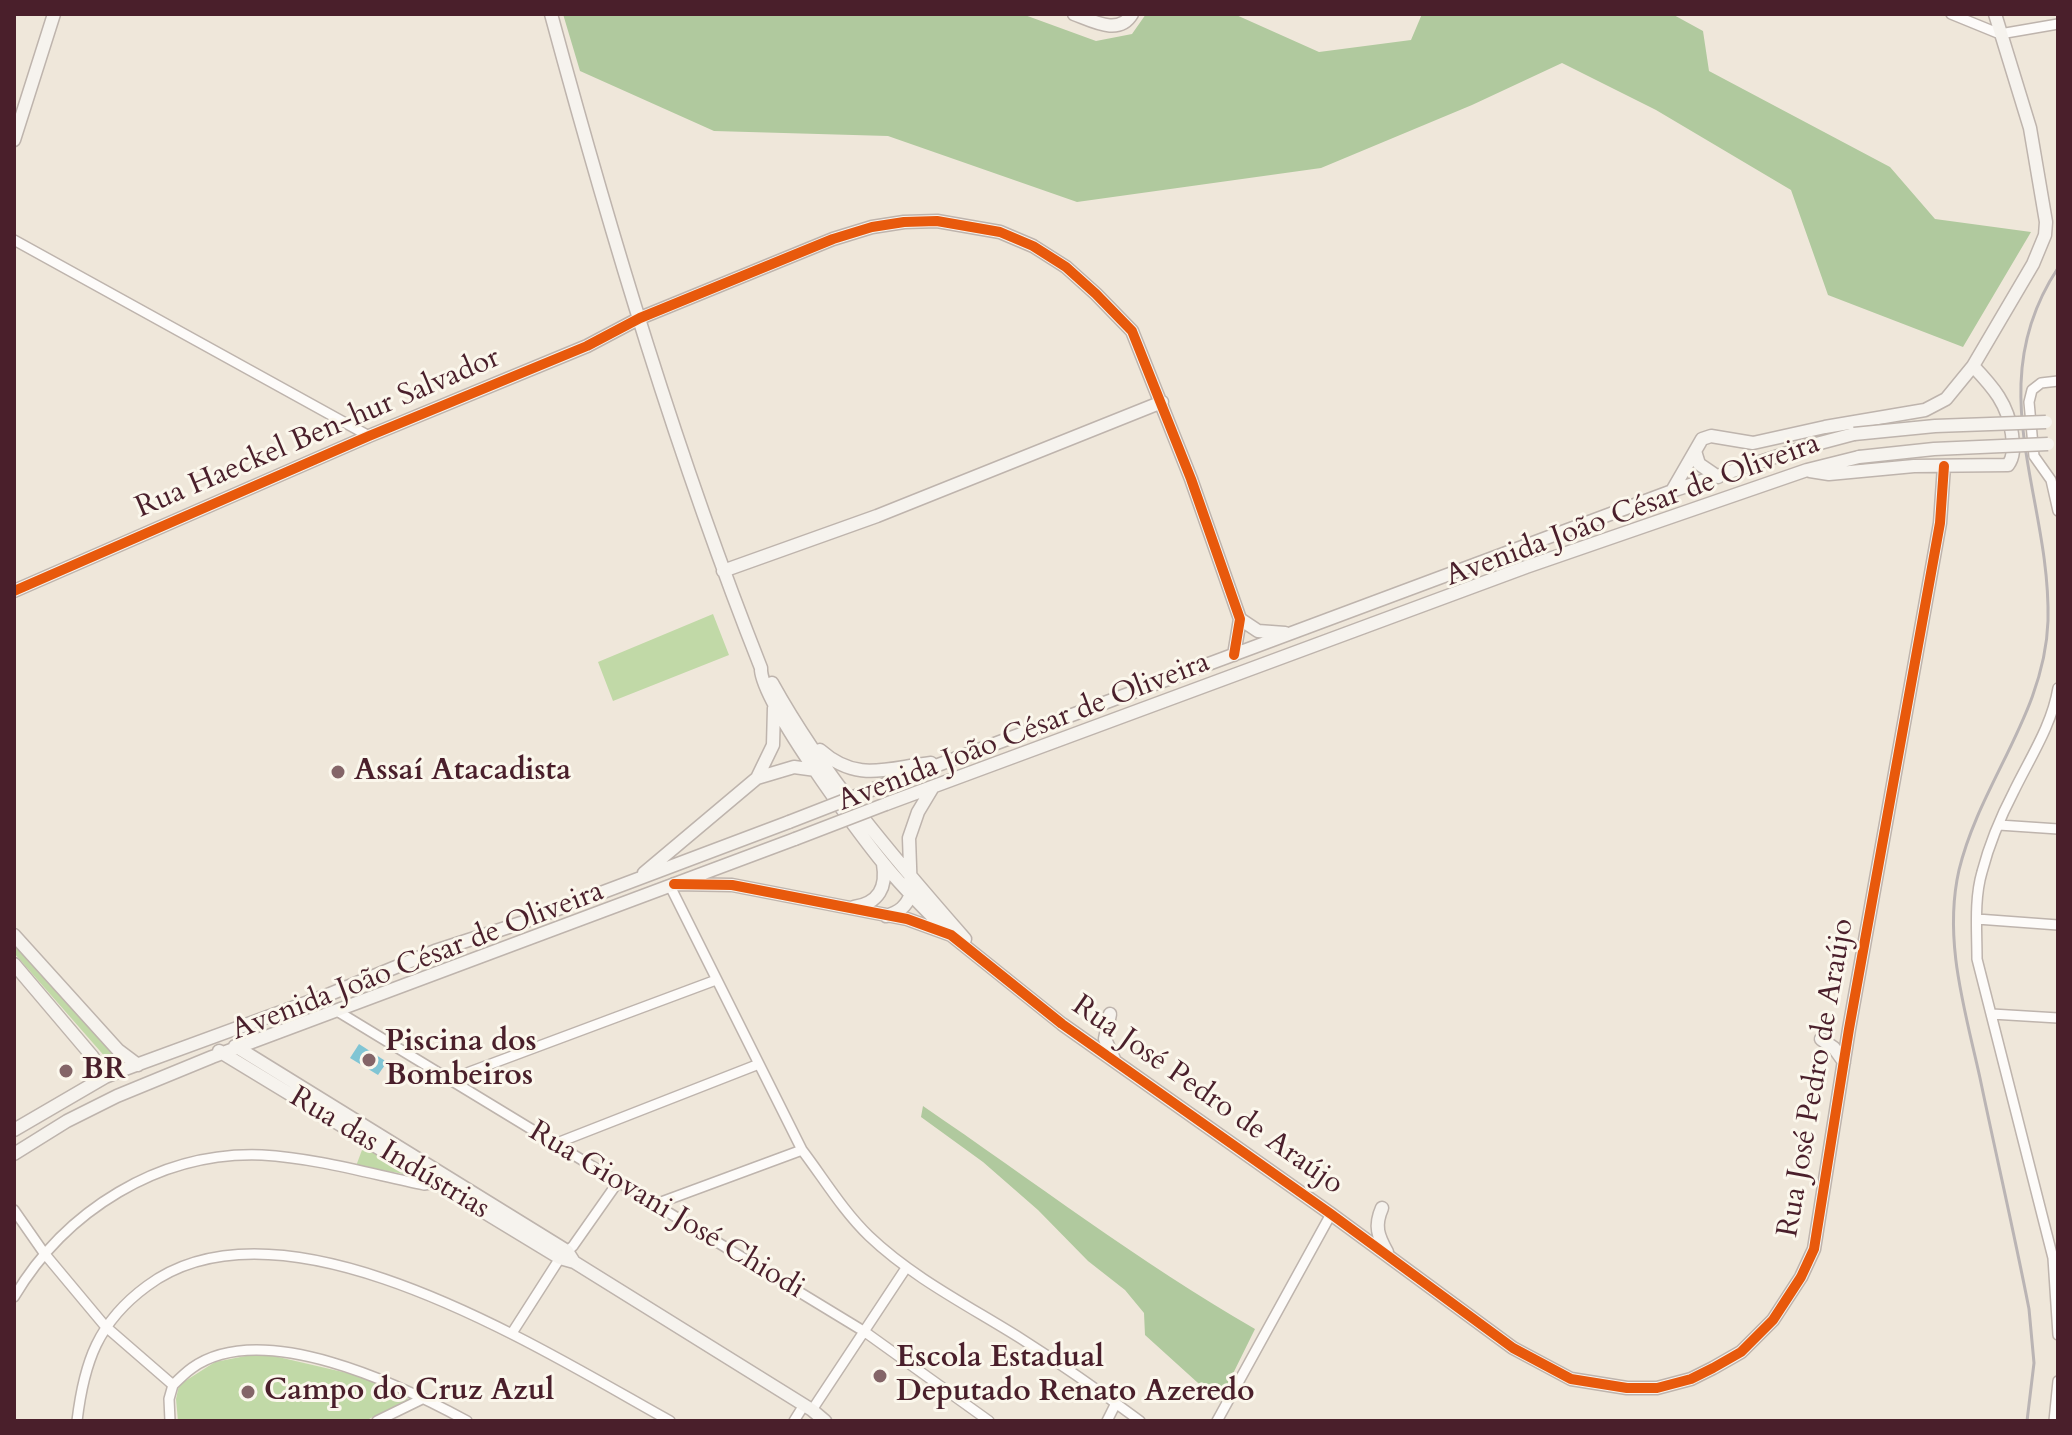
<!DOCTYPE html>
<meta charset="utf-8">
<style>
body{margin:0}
#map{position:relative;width:2072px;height:1435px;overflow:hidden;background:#efe7da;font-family:Cardo,serif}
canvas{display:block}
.frame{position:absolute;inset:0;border:16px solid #4a1f2b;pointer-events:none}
</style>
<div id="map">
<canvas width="2072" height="1435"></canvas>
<div class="frame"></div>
</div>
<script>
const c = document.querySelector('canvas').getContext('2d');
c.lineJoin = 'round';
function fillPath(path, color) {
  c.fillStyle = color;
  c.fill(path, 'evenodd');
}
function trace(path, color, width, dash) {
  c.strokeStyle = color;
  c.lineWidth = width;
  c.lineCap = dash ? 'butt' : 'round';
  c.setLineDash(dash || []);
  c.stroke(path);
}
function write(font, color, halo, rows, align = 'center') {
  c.font = font + ' Cardo,serif';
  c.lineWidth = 6;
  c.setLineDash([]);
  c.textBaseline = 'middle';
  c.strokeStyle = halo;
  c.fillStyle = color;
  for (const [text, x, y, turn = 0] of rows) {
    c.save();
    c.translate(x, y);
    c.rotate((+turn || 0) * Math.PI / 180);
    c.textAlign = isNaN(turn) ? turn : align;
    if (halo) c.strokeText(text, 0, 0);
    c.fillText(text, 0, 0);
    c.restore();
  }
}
fillPath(new Path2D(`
 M713,614L729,655L613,701L598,662Z
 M14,943L122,1061L110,1068L107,1059L14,953Z
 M365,1142L423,1177L356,1166Z
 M261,1353L360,1376L409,1399L365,1421H178L176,1399L179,1385L215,1362Z`), '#c1d9a7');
fillPath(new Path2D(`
 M563,14H1022L1096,41L1132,34L1146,14H1234L1319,52L1411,40L1422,14H1672L1703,31L1709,71L1890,167L1935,219L2031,232L1963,347L1828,295L1791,190L1656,110L1562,63L1472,105L1321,168L1077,202L888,136L714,131L580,71Z
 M923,1106C1033,1181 1139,1262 1255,1329L1219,1402L1145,1335L1144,1313L1125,1290L1088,1261L1038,1210L983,1162L921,1117Z`), '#b0c99e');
fillPath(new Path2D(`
 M359,1044L387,1062L378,1075L350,1058Z`), '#81c5d4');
const street = new Path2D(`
 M1951,14L2000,34L2058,24
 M14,240L369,436
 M2058,381L2041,383L2032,390L2029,402L2034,456L2051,480L2058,511
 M2058,688C2052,725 2030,758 2014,791C2001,816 1989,845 1982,872C1974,899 1977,931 1977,959L2053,1258L2058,1335
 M1999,825L2058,829
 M670,886L802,1150C824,1179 843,1211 869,1236C913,1278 969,1306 1020,1338C1061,1364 1101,1392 1140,1421
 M1977,919L2058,925
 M337,1011L865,1332L989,1421
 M1992,1014L2058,1018
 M448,1080L716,980
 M557,1143L759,1064
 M656,1204L802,1150
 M14,1210L44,1253L105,1326L173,1385
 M14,1297C65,1211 159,1151 262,1155C316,1158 371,1174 424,1185L431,1184L436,1177
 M512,1333L560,1258L573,1246L618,1182
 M173,1385C179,1379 185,1373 192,1368C262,1318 401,1385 467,1421
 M812,1410L906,1268
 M77,1421C84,1362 98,1322 147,1286C284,1184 545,1352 670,1421
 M170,1421L169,1399L173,1385
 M377,1421L422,1399
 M794,1421L804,1405
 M1107,1421L1116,1403
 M1217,1421L1331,1214
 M2054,1421L2058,1381`);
const secondary = new Path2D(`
 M551,14C611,235 677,456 761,668C759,699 859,834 884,864C903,888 925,909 947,931
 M1074,14C1093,21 1119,36 1132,14
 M14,140L54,14
 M1695,451L1699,464L1718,477
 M1810,471L1829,474L1914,466L2008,465C2015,455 2013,446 2012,434C2008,404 1993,387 1973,366
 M1672,491L1702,439L1711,436L1753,443L1825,427L1925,410L1946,399L1973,366L2033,264L2045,235L2046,222L2030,128L1995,14
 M723,571L877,516L1162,402
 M14,591L369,436L587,346L640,318L833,239L872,227L904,222L937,221L1000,232L1033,246L1066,267L1096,294L1132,331L1191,479L1240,619L1234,655
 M1240,619L1258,631L1285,633
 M772,683C824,777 895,859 965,939
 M820,750C857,783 886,768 931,763
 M757,778L794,767L816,770
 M879,787L1672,491L1805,447L1854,434
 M886,804L1526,567L1807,470L1859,457
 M644,873L757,778L773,745L774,708
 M674,884L732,885L907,919L951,935L1062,1024L1331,1214L1513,1348L1571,1379L1627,1388H1657L1691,1379L1713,1368L1741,1352L1773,1320L1801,1277L1814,1249L1849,1029L1940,523L1944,466
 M854,907C879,903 887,887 883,864
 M886,916C899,912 906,907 911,894L909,838L918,812L933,787
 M14,935L118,1050L138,1065
 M14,964L92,1056L105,1077
 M1110,1014L1105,1039L1114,1059
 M1821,1039L1834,1048L1844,1062
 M235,1046L567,1251L574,1262
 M219,1051L560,1258L574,1262L812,1410L825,1421
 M14,1130L105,1077L128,1068L330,994L435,951L521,923L789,822
 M14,1154L67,1121L117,1096L212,1057L795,839
 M1382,1208C1374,1226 1378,1236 1387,1252`);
trace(street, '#beb4ad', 12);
trace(secondary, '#beb4ad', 15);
trace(street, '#fdfbf9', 9);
trace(secondary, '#f6f3ee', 12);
trace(new Path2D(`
 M2027,1421L2034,1363L2029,1309C2014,1232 1996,1155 1980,1078C1965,1010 1943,940 1959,870C1980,783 2045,713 2048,621C2051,496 1979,387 2058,268`), '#bab4b4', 3);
const secondaryBridge = new Path2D(`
 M1854,434L1935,426L2046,422
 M1859,457L1934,449L2048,444
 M789,822L879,787
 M795,839L886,804`);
trace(secondaryBridge, '#beb4ad', 15, []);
trace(secondaryBridge, '#f6f3ee', 12);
trace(new Path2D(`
 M14,591L369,436L587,346L640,318L833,239L872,227L904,222L937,221L1000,232L1033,246L1066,267L1096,294L1132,331L1191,479L1240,619L1234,655
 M674,884L732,885L907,919L951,935L1062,1024L1331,1214L1513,1348L1571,1379L1627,1388H1657L1691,1379L1713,1368L1741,1352L1773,1320L1801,1277L1814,1249L1849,1029L1940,523L1944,466`), '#e8590c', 10);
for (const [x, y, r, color] of [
 [338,772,8,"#846568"],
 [369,1060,8,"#846568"],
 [66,1071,8,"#846568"],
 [880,1376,8,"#846568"],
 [248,1392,8,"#846568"]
]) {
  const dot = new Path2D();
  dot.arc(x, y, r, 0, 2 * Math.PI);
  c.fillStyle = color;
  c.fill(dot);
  trace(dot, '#fbf7ec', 3);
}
write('30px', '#4a1f2b', '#fbf7ec', [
 ["Rua Haeckel Ben-hur Salvador",318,434,-23],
 ["Avenida João César de Oliveira",1633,511,-20],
 ["Avenida João César de Oliveira",1024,733,-21],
 ["Avenida João César de Oliveira",418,962,-21],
 ["Rua José Pedro de Araújo",1817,1078,-80],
 ["Rua José Pedro de Araújo",1207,1096,35],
 ["Rua das Indústrias",389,1154,31],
 ["Rua Giovani José Chiodi",666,1211,31]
]);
write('bold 30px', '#4a1f2b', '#fbf7ec', [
 ["Assaí Atacadista",354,772],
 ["Piscina dos",385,1043],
 ["Bombeiros",385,1077],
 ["BR",82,1071],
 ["Escola Estadual",896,1359],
 ["Deputado Renato Azeredo",896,1393],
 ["Campo do Cruz Azul",264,1392]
], 'left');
</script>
